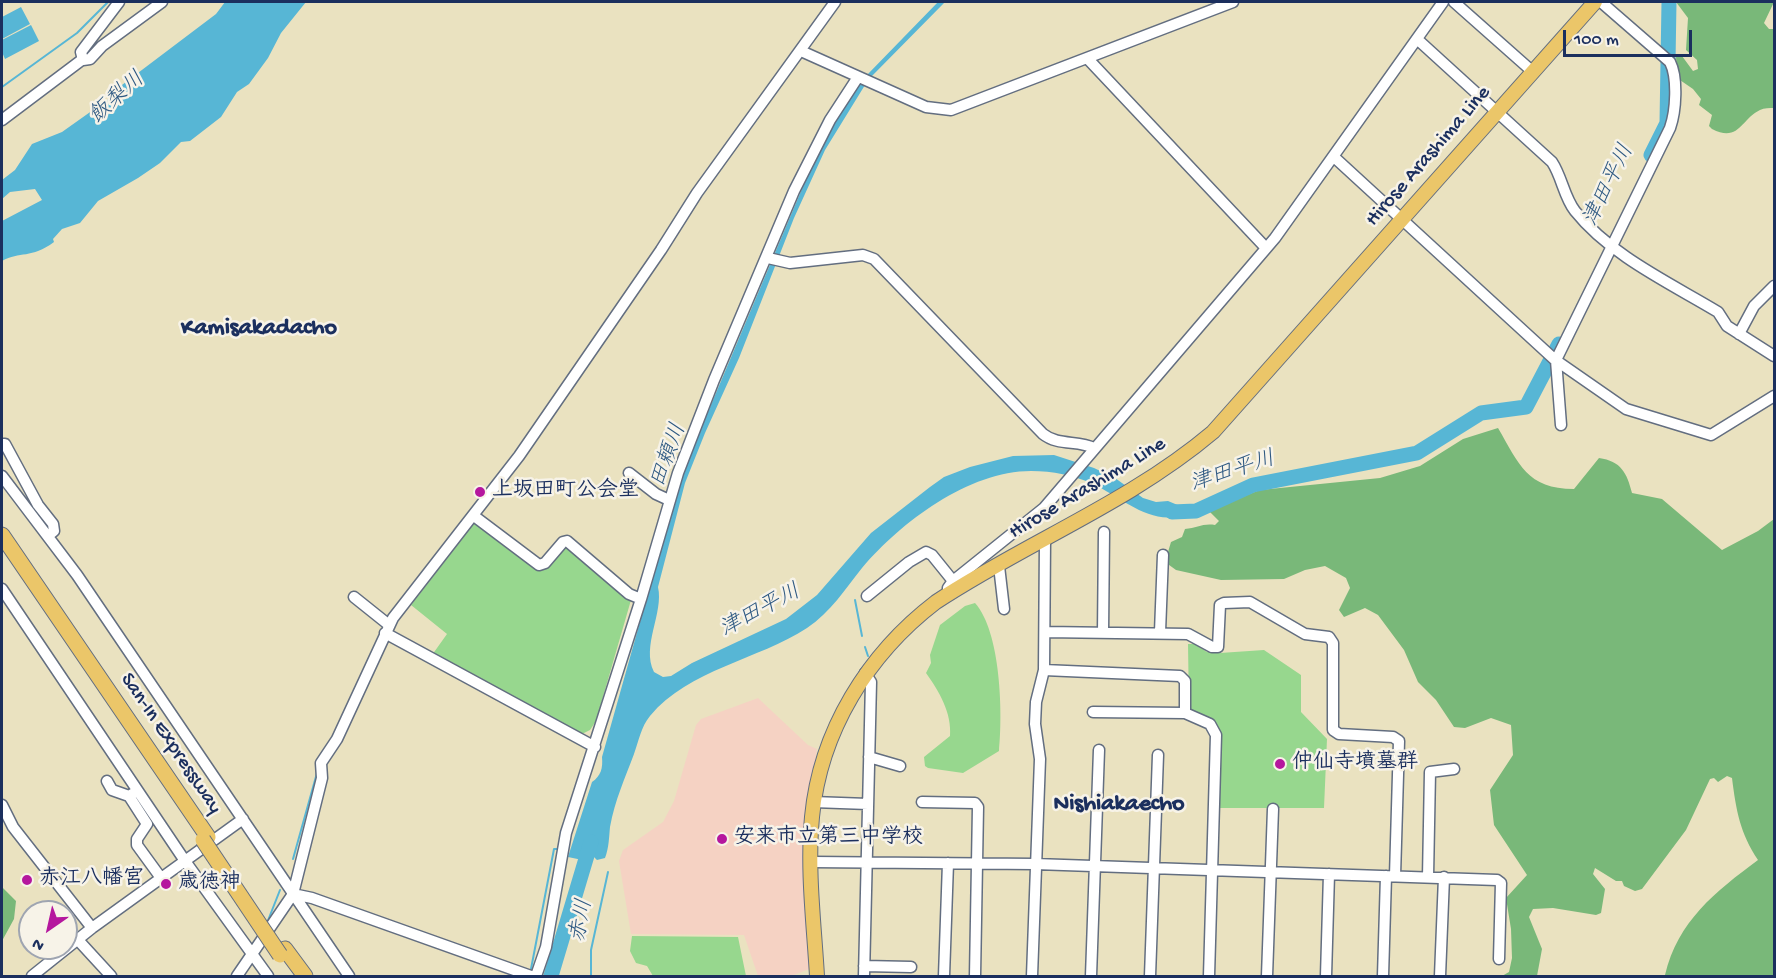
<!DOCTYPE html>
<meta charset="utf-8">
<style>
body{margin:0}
#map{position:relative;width:1776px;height:978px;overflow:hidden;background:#eae2c0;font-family:"Gochi Hand",sans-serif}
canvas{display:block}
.frame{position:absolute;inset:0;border:3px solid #1b2f5e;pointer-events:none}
.north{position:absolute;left:18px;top:900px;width:60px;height:60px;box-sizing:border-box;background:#f7f3e8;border:2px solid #9fa5b1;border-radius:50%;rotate:214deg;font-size:16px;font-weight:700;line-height:24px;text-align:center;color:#1b2f5e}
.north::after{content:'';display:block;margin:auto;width:21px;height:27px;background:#b5179e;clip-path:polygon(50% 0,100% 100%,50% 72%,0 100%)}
.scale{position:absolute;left:1563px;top:30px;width:129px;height:27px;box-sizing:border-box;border:3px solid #1b2f5e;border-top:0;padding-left:8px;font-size:18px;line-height:21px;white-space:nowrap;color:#1b2f5e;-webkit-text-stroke:4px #f7f3e8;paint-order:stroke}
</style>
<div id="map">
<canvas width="1776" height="978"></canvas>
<div class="frame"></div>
<div class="north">N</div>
<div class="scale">100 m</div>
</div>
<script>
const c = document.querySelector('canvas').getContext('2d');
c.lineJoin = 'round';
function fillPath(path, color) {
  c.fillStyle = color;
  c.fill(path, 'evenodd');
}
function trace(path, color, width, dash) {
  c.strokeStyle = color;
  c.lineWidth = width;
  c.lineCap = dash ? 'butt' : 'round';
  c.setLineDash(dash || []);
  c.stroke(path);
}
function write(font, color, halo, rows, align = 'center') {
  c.font = font + ' "Gochi Hand","Klee One",sans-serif';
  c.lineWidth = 5;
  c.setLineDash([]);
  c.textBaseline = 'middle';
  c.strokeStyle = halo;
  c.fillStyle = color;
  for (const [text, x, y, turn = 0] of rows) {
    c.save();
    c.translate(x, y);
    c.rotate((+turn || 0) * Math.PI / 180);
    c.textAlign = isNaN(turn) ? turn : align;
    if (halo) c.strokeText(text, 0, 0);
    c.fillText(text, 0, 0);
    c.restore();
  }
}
fillPath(new Path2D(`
 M758,698L808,745L817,749L807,814L812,968L791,976H758L744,935L631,934L619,861L623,850L663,822L674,801L696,725L701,719Z`), '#f5d2c3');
fillPath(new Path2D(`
 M476,521L539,569L563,545H568L631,600L596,721L590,730L582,734L432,655L447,634L411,605Z
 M975,603C1001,632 1003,714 999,751L963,773L928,768L925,766L924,757L950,736C952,713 939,691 926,673L931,663L930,655L940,625L965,606Z
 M1188,644H1195L1207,652L1220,653L1264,650L1301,675V712L1327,739L1324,808H1217L1218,735L1189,710Z
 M632,936L738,937L746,976H653L647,966L636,963L630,951Z`), '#97d78e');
fillPath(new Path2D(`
 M1676,2H1774L1764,23L1769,29H1774V108C1770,108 1764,108 1760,110C1741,119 1739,143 1712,129L1709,126L1712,115L1699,105L1701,99L1693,89L1677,78L1676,56H1682L1693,71L1698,69L1697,60L1686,50L1688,18Z
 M1498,428C1519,464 1527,489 1574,489L1599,458C1621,461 1627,473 1632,493L1662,499L1722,550L1758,531L1774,519V974L1772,976L1665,975C1678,921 1715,892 1758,860C1740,833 1736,810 1732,778L1727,776L1718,782L1714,778L1710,779L1686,830L1642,889L1635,891L1624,886L1622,881H1616L1595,868L1593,874L1605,889L1601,913L1596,915L1553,908L1533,909L1529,917L1542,949L1537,976H1502L1509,972L1512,958L1511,929L1506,898L1527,875L1494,825L1490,790L1513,755L1511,725L1491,718L1465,728L1454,727L1436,700L1418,682L1404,650L1378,615L1365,608L1344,617L1339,610L1350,588L1346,578L1325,566L1305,570L1284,579L1221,580L1176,570L1165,562L1171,542L1182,537L1185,529C1197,528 1203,523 1215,525L1219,521L1208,510L1260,490L1380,478L1420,466L1463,439Z
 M2,887L16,901L14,919L2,941Z`), '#79b879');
fillPath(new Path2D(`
 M225,2H306L281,33L268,58L249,84L237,92L221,117L190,141L181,142L160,163L138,178L98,201L80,223L62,229L53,239L54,242C31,259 20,251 2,261V221L42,200L35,189L10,192L2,199V180L15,170L32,144L62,132L117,93L122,85L216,14Z
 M938,2H945L870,78L867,75Z
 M21,7L30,24L2,39V17Z
 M31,25L39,41L5,59L2,52V40Z
 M860,82L865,85L825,150L794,218L739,358L705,433L685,483L658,587C664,613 641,646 654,672L663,677L671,676L692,663L786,619L817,595L871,533L930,487L944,477L970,467L1013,456L1054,455L1094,468L1115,478L1143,498L1156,502L1168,501L1192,511C1155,531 1125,499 1093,484C1073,475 1053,471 1031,471C969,471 901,522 862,568C845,589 831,612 807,628C758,660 689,669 650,716C641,727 639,740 634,754C625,778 615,800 610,827C609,837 609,848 605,858L597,860L594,857L592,862L568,857L592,782C601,776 603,768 602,757L681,476L812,165L831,126Z`), '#57b6d5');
trace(new Path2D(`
 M2,87L77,33L108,2
 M855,600L862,636
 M865,647L868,656
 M293,859L317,773
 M267,923L280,890
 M531,969L554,849H558
 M591,976V950L608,872`), '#57b6d5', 2);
trace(new Path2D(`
 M1651,155L1667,123L1669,2
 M1172,512L1196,511L1253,485L1417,453L1481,413L1526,407L1559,344
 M551,976L591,842`), '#57b6d5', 15);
const minor = new Path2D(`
 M119,2L81,52L83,60L90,59L102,46L162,2
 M1454,2L1533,72
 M1417,39L1552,162C1562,177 1564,197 1575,211C1611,256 1670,283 1718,312L1727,326L1774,356
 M801,51L926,107L951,110L1233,2
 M1087,58L1266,248
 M2,120L83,59
 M1334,157L1554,359L1626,409L1711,435L1774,396
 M768,258L790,263L863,255L874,259L1043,434C1058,446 1078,440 1094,448
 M1739,334L1754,306L1774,286
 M1561,425L1556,360L1670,128C1676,111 1678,78 1670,62L1601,2
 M2,444H5L38,505L53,524L54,531L48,536
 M629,473L656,494L669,500
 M2,476L77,575L349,976
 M474,516L539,565L545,563L563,542L567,541L629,594L641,599
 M999,566L1004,609
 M2,589L185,861L268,976
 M949,593L948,588L953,581L1044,508L1275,238L1443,2
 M867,596L909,562L926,552L932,555L953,581
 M354,597L389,625
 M1045,632L1188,634L1212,647H1218L1220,605L1224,603L1250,602L1305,634L1329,637L1333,643V730L1339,734L1393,737L1399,741L1395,876
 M1160,632L1163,555
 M385,633L595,747
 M1103,633L1104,532
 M1044,670L1180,676L1185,681V713L1210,724L1216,735L1209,976
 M1093,712L1185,713
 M869,757L900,766
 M107,781L112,790L129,796
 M137,791L129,796L147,824L137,839V845L161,878
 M813,802L868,804
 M922,802L975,803L978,807L975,976
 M2,805L13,827L92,928
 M812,862L1035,864L1497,880L1501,883L1499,959
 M1428,877L1430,772L1454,769
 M293,894L312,898L531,976
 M78,940L111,976
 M864,966L911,967
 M32,976L92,928L243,819
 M237,976L293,894L322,778L321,763L337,739L393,618L519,456L661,250L697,193L835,2
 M536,976L546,947L566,833L641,599L678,473L714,380L794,191L830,120L858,77
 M864,976L871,682L865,673
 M944,976L948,863
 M1032,976L1040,759L1035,724L1036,702L1044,670L1045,540
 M1091,976L1099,750
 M1150,976L1158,755
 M1267,976L1273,809
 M1326,976L1329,874
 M1383,976L1386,876
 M1440,976L1444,877`);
const major = new Path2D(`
 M817,976C814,924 807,870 812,817C820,731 868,654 936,602C1027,542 1129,503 1213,432L1595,2`);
const highway = new Path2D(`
 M2,535L208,837
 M285,949L305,976`);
trace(minor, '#636e80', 13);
trace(major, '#636e80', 16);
trace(highway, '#636e80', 17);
trace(minor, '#fff', 10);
trace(major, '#ebc669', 14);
trace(highway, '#ebc669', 15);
const highwayBridge = new Path2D(`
 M203,840L280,955`);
trace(highwayBridge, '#636e80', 17, []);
trace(highwayBridge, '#ebc669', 15);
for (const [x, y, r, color] of [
 [480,492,6,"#b5179e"],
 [1280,764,6,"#b5179e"],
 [722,839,6,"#b5179e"],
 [27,880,6,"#b5179e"],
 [166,884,6,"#b5179e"]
]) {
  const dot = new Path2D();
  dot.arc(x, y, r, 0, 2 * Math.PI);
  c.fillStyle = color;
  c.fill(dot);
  trace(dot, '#f7f3e8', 2);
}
write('21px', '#1b2f5e', '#f7f3e8', [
 ["Hirose Arashima Line",1429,157,-49],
 ["Hirose Arashima Line",1088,489,-31],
 ["San-In Expressway",170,744,56]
]);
write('bold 21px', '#1b2f5e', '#f7f3e8', [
 ["上坂田町公会堂",492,492],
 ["仲仙寺墳墓群",1292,764],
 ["安来市立第三中学校",734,839],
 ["赤江八幡宮",39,880],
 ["歳徳神",178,884]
], 'left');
write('italic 22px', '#2d5882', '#f7f3e8', [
 ["飯梨川",118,99,-42],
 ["津田平川",1610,186,-64],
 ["田頼川",670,456,-70],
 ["津田平川",1233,473,-18],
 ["津田平川",761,612,-28],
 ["赤川",583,921,-79]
]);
write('bold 24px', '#1b2f5e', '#f7f3e8', [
 ["Kamisakadacho",259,329],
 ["Nishiakaecho",1119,805]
]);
</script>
